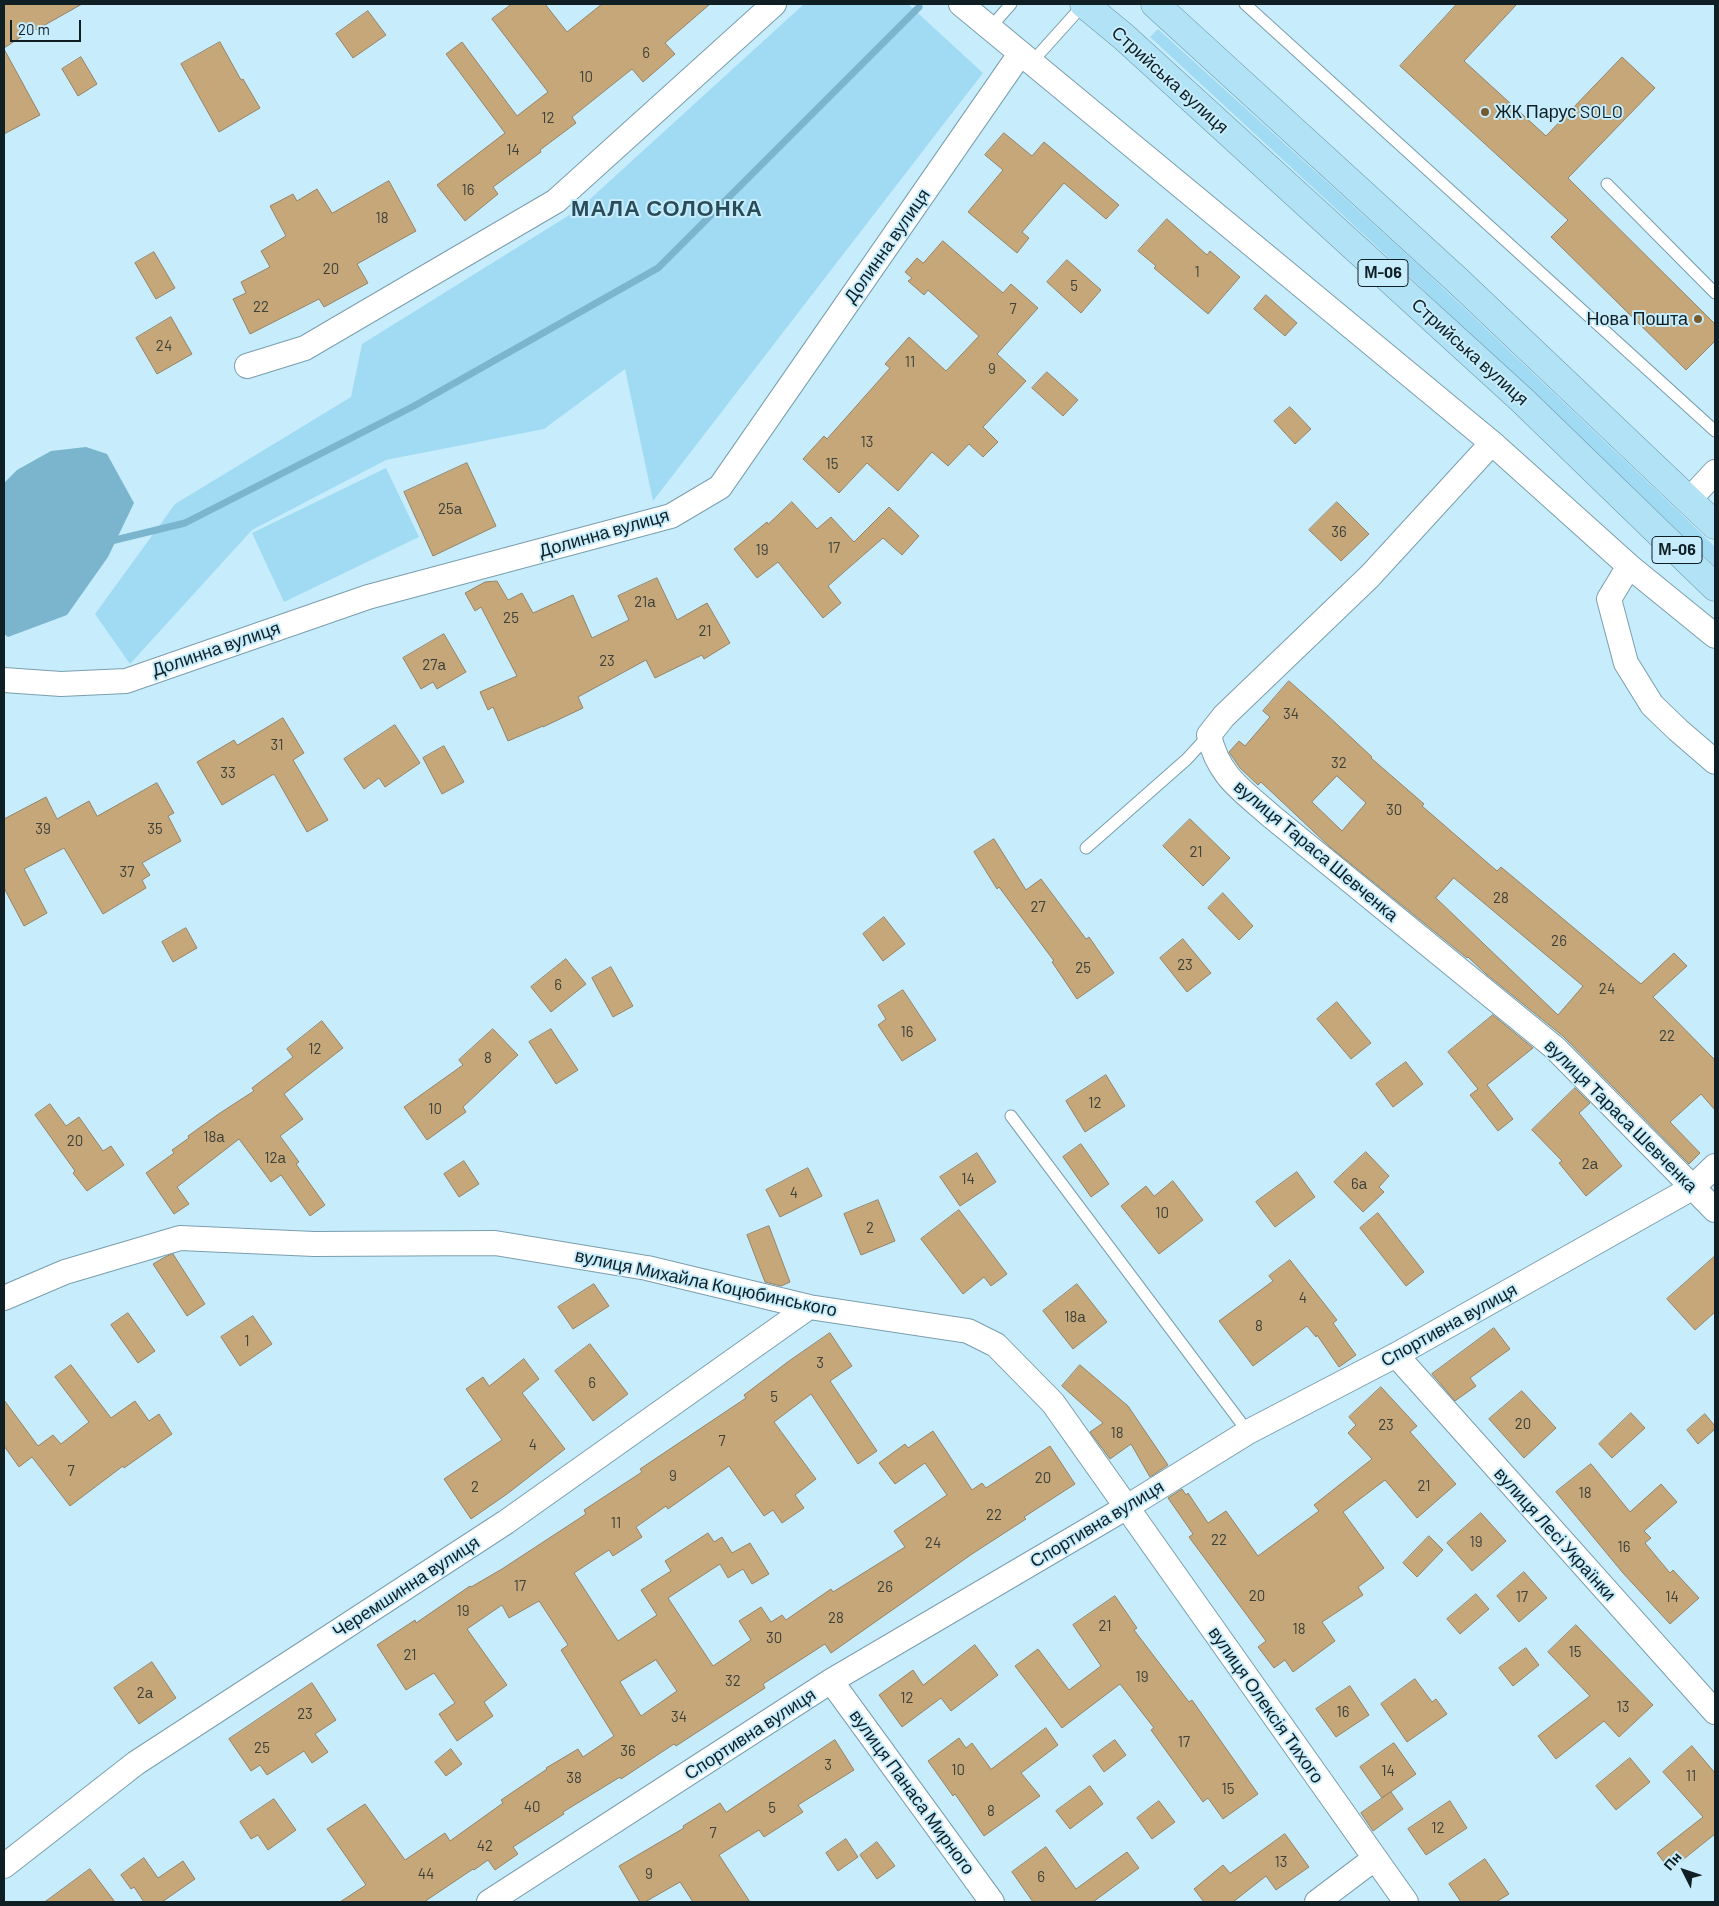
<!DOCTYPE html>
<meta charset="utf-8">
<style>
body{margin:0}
#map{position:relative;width:1719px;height:1906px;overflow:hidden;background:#c7edfd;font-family:Barlow,sans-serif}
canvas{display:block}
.frame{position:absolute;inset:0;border:5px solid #101f24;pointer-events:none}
.north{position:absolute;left:1659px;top:1846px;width:50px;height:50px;-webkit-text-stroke:4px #c7edfd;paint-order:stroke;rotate:311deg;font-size:14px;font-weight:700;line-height:20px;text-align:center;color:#101f24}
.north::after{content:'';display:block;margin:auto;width:18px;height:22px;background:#101f24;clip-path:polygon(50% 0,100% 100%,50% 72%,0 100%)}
.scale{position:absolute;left:10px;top:20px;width:71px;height:22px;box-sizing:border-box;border:2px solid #101f24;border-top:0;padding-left:6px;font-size:15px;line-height:18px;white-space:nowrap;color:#101f24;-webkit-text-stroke:4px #c7edfd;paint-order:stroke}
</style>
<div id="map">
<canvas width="1719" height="1906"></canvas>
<div class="frame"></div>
<div class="north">Пн</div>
<div class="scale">20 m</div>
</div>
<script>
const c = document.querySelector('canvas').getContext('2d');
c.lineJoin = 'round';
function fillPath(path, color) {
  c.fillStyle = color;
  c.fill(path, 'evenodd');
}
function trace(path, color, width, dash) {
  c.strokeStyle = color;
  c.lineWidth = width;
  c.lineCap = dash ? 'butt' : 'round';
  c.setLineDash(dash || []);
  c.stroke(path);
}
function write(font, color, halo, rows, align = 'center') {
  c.font = font + ' Barlow,sans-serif';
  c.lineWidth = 4;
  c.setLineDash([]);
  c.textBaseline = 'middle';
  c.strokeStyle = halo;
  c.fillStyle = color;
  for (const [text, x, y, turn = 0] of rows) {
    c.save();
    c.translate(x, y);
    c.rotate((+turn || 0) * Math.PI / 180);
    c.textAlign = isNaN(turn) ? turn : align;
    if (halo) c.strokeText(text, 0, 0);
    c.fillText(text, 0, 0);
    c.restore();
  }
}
fillPath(new Path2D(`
 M804,4H908L983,73L653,501L625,369L544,429L386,460L252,530L130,664L95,614L175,504L351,397L362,344L579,209Z
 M1158,29L1423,269L1676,509L1715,547V566L1414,281L1150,37Z
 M386,468L419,537L284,602L252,533Z`), '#a1dbf3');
fillPath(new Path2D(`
 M86,447L107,454L134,503L108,557L67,615L8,637L4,634V483L17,470L51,451Z`), '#7ab5cd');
trace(new Path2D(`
 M107,542L185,523L414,406L658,268L919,7`), '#7ab5cd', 7);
const building = new Path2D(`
 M4,4H82L36,30L35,28L4,48Z
 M512,4H545L567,32L602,4H710L665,43L675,54L643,82L632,69L572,117L576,123L540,150L541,152L493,187L498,194L465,221L437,185L505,133L446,54L462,42L517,116L548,92L492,19Z
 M1457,4H1517L1464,61L1546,136L1622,57L1655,88L1568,178L1715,324V341L1686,370L1551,237L1568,220L1400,66Z
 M368,11L386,35L353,58L336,34Z
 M220,42L241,80L243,79L260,108L219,132L181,64Z
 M4,49L40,115L4,134Z
 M81,57L97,84L78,96L62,69Z
 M1004,133L1032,156L1044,142L1119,205L1106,219L1064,183L1022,232L1029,238L1017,253L968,212L1003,170L985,155Z
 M389,181L416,231L357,264L368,283L324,307L319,299L250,334L233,299L246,293L241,282L270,267L261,251L286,236L270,206L293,194L297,201L317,189L332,213Z
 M1167,219L1207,255L1210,251L1240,277L1208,314L1154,268L1156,266L1138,251Z
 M943,241L1003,293L1011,284L1038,308L997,354L1026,381L983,427L998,442L983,457L969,444L948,466L932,452L898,491L867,463L839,493L803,459L824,436L827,439L890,368L885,364L909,337L946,371L979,336L928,290L924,295L908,281L912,278L905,272L917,258L923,263Z
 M154,252L175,288L156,299L135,263Z
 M1067,260L1101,290L1081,313L1047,282Z
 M1266,295L1297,323L1285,336L1254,309Z
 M171,317L192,354L157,374L136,338Z
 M1047,372L1078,400L1063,416L1032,388Z
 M1290,407L1311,429L1295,444L1274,421Z
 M467,463L496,526L433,556L404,492Z
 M792,502L817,529L831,517L854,542L889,507L919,536L902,555L883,538L828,586L841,603L823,618L778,562L757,578L734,549L767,522L768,524Z
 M1337,502L1369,534L1341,561L1309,530Z
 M657,578L677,620L707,603L730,643L704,659L702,655L655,678L646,660L578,697L583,708L543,727V726L508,741L493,707L488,710L480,692L517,676L481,607L475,611L465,593L485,582L497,581L508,600L522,593L533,613L573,595L592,638L629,620L618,596Z
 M444,634L466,672L437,689L433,682L421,689L403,658Z
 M1289,681L1326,714L1372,757L1371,758L1424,804L1422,806L1497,871L1501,867L1641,984L1674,953L1687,966L1653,997L1715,1060V1110L1701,1094L1670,1122L1700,1153L1689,1164L1564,1037L1486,974L1468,957L1467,958L1330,847L1261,782L1258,785L1240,768L1229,752L1239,741L1245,746L1270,717L1263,711ZM1337,776L1366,803L1342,831L1312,802ZM1454,878L1583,986L1558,1015L1436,898Z
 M283,718L304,753L293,760L328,820L307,832L274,774L222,805L197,762L234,740L237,745Z
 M395,725L420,763L385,787L379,778L364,789L344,759Z
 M444,746L464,782L442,794L423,758Z
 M157,783L174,813L168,816L181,841L142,863L150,875L142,880L146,888L103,914L64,848L24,869L47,913L24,926L4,888V819L46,797L57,819L89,801L97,816Z
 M1190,819L1230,858L1203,886L1163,846Z
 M994,839L1026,890L1041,879L1086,939L1089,937L1114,973L1077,999L1052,962L1054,961L999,887L997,889L974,852Z
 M1223,893L1253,926L1239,940L1208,908Z
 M884,917L905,944L883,961L863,934Z
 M186,928L197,948L173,962L162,942Z
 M1183,939L1211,973L1187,992L1160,958Z
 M566,959L586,984L551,1012L531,987Z
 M611,967L633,1006L613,1017L592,978Z
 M903,990L936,1040L902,1061L878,1025L886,1019L878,1006Z
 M1337,1002L1371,1043L1351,1059L1317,1019Z
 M1493,1015L1533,1048L1487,1085L1513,1119L1498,1131L1470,1095L1478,1089L1448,1052Z
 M322,1021L343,1048L284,1094L303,1119L280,1136L299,1162L296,1164L325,1205L310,1216L281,1175L271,1182L239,1139L177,1187L189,1204L174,1214L146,1173L174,1153L172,1150L189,1138L188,1136L220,1113L254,1091L252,1088L293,1057L287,1049Z
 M493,1029L518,1055L463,1107L466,1112L427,1140L404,1107L463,1065L459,1060Z
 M551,1029L578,1070L556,1084L529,1042Z
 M1406,1062L1423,1084L1393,1107L1376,1084Z
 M1106,1075L1125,1106L1085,1132L1066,1101Z
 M1575,1088L1590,1103L1579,1113L1622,1166L1586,1196L1559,1163L1562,1161L1532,1130Z
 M50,1104L66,1126L79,1117L103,1151L111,1146L124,1165L87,1191L73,1173L75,1171L35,1115Z
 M1081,1144L1109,1184L1091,1197L1063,1157Z
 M1366,1152L1389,1176L1379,1187L1384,1192L1363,1212L1334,1182Z
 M977,1153L996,1182L960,1206L940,1177Z
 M464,1161L479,1184L459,1197L444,1174Z
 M808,1168L822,1196L780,1217L766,1190Z
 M1297,1172L1315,1197L1275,1227L1256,1202Z
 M1173,1181L1203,1220L1159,1254L1121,1206L1146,1186L1154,1196Z
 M878,1200L895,1241L861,1255L844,1214Z
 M959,1210L1007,1274L991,1286L984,1277L963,1294L921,1239Z
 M1378,1213L1424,1272L1406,1286L1360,1228Z
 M769,1226L790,1282L781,1286L765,1282L747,1235Z
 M173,1254L205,1304L187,1316L153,1264L165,1257Z
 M1715,1256V1312L1695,1330L1667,1299Z
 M1290,1260L1337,1320L1333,1323L1356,1355L1339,1367L1317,1335L1316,1337L1307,1326L1253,1366L1219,1321L1273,1281L1269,1276Z
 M594,1284L609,1306L573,1329L558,1307Z
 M1077,1284L1107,1322L1073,1349L1043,1311Z
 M128,1313L155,1351L138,1363L111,1325Z
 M253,1316L272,1344L240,1366L221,1337Z
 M1494,1328L1510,1349L1470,1378L1476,1386L1455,1401L1432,1374Z
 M830,1333L852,1366L830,1381L877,1451L858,1464L811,1394L774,1422L816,1479L795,1495L804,1508L782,1523L773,1510L764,1516L729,1466L668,1509L666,1506L636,1527L642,1537L613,1556L609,1550L574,1573L618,1641L657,1615L641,1590L671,1571L665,1561L708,1533L714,1542L722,1537L732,1553L750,1543L769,1574L752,1584L743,1569L728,1578L720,1564L668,1598L713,1666L751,1640L739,1621L761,1607L771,1622L782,1615L786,1620L831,1589L833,1592L905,1547L894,1531L947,1495L925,1463L895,1484L879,1463L905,1444L908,1448L933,1431L972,1490L982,1483L986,1488L1050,1446L1075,1484L1024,1517L1026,1519L972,1554L831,1653L825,1644L763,1684L765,1688L676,1746L674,1744L621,1779L620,1777L563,1812L564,1814L513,1847L518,1854L495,1870L488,1860L474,1870L473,1869L424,1902H340L366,1885L327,1829L365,1804L405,1860L445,1833L450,1841L503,1803L501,1800L547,1769L546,1768L578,1749L583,1757L614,1736L561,1650L568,1645L539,1601L509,1618L502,1605L467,1629L507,1685L484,1702L493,1716L457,1741L439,1714L455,1703L434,1673L406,1690L377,1645L415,1620L416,1623L470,1586L471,1587L502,1569L586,1514L584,1510L642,1472L640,1469L746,1398L744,1395L789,1361ZM656,1660L677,1691L641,1716L620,1682Z
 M590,1344L628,1394L593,1421L555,1371Z
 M524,1359L539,1379L522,1393L565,1449L507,1494L471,1519L444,1479L502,1440L466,1389L483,1377L489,1386Z
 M71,1365L111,1418L135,1401L149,1421L159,1414L172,1434L124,1468L123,1466L70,1506L32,1457L19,1467L4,1446V1400L38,1446L53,1435L61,1444L89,1422L55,1377Z
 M1080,1365L1128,1406L1168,1465L1150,1477L1131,1444L1110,1459L1090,1432L1103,1423L1062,1386Z
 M1381,1387L1417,1426L1410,1432L1456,1484L1417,1518L1385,1480L1343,1512L1384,1568L1358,1587L1363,1595L1322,1622L1335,1641L1293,1672L1285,1660L1274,1668L1258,1647L1266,1641L1189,1537L1193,1534L1168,1498L1182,1489L1186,1495L1188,1493L1208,1523L1226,1511L1258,1556L1319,1511L1314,1505L1372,1459L1348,1433L1356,1425L1349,1417Z
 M1522,1391L1556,1428L1524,1458L1489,1419Z
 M1631,1413L1645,1428L1612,1458L1599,1444Z
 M1705,1414L1715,1426V1429L1698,1444L1687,1430Z
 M1591,1464L1630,1512L1661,1484L1677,1502L1644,1531L1651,1538L1645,1543L1670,1573L1673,1570L1699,1598L1670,1624L1623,1573L1556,1492Z
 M1481,1513L1506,1541L1472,1571L1447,1543Z
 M1429,1536L1443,1550L1417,1577L1403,1563Z
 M1524,1572L1547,1598L1519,1622L1497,1596Z
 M1476,1594L1489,1609L1460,1634L1447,1619Z
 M1115,1596L1137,1628L1134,1630L1189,1702L1192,1700L1258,1794L1223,1819L1208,1798L1203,1802L1151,1730L1154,1728L1120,1684L1062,1728L1015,1666L1038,1649L1069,1690L1101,1666L1073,1625Z
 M1576,1625L1653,1705L1619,1737L1604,1721L1556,1759L1538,1736L1590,1696L1548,1652Z
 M975,1645L998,1675L951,1711L941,1698L902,1727L879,1695L913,1670L923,1685Z
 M1526,1648L1539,1665L1513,1686L1499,1668Z
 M152,1662L176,1698L139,1724L114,1688Z
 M1415,1679L1432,1702L1436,1699L1447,1714L1407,1742L1381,1704Z
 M312,1683L336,1720L315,1734L328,1752L312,1763L304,1751L267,1775L260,1765L251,1771L229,1739Z
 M1350,1686L1369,1715L1336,1737L1316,1709Z
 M1046,1728L1058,1745L1021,1773L1040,1796L984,1836L955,1794L953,1796L928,1761L959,1738L966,1748L972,1743L991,1769Z
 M835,1740L854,1770L798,1805L803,1812L764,1837L759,1830L719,1855L750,1902H693L680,1882L645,1902H640L619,1866L684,1828L683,1826L720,1803L726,1812Z
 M1115,1740L1126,1755L1104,1772L1093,1756Z
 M1394,1743L1416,1774L1382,1798L1360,1767Z
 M1692,1746L1715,1773V1834L1670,1870L1657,1853L1703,1817L1663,1772Z
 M451,1749L462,1764L446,1776L435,1762Z
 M1630,1758L1650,1782L1616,1810L1596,1786Z
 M1090,1786L1103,1804L1070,1829L1056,1811Z
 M1391,1792L1403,1809L1373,1831L1361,1813Z
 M274,1799L296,1830L268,1850L258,1835L251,1839L240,1822Z
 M1159,1801L1175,1822L1152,1839L1137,1818Z
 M1450,1801L1467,1828L1426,1855L1408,1829Z
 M1285,1834L1309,1867L1276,1890L1266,1876L1233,1902H1204L1194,1889L1223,1865L1230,1873Z
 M846,1839L858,1857L838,1871L826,1853Z
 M877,1842L895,1866L877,1879L860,1855Z
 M1046,1847L1076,1889L1127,1852L1139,1868L1093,1902H1033L1012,1872Z
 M144,1858L158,1878L183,1861L195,1879L162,1902H144L134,1887L131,1889L121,1875Z
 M1485,1859L1509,1894L1496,1902H1461L1449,1884Z
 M90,1869L115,1902H45Z`);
fillPath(building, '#c5a77a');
trace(building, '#958367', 1);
const service = new Path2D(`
 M1245,4L1715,431
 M990,28L1011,4
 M1031,63L1084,4
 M1607,184L1715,293
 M1086,848L1187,759L1209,735
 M1011,1116L1248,1432`);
const minor = new Path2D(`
 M961,4L1492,443L1629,566L1715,636
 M247,366L305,348L556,201L774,4
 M1492,443L1370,576L1224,716L1209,735C1218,776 1242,790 1271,816L1555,1048L1715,1210
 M1689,500L1715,472
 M1629,566L1609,599L1626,663L1652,705L1678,730L1715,762
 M4,680L61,684L126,681L368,597L671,516L720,487L1020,54
 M4,1298L65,1272L180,1238L314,1244L495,1243L647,1268L809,1307L968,1331L996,1345L1053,1403L1406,1902
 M1396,1355L1715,1712
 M831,1681L992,1902
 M4,1866L136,1763L506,1522L809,1307
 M489,1902L831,1681L1127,1507L1248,1432L1396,1355L1692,1188L1715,1166
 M1317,1902L1374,1859`);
const trunk = new Path2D(`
 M1084,4L1124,37L1522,400L1715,587
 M1155,4L1457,280L1715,525`);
trace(service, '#7a9ead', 13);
trace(minor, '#7a9ead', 26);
trace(trunk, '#6d99ab', 29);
trace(service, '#fff', 11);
trace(minor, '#fff', 24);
trace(trunk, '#b2e2f6', 28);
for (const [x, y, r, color] of [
 [1485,112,5,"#765a2d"],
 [1698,319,5,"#765a2d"]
]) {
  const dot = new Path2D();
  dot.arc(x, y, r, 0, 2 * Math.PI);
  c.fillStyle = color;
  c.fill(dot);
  trace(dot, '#c7edfd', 2);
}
write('15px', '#3d413a', null, [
 ["6",646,53],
 ["10",586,77],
 ["12",548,118],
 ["14",513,150],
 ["16",468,190],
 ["18",382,218],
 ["20",331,269],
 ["1",1197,272],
 ["5",1074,286],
 ["22",261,307],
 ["7",1013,309],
 ["24",164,346],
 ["11",910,362],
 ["9",992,369],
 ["13",867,442],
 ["15",832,464],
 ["25а",450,509],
 ["36",1339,532],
 ["17",834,548],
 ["19",762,550],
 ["21а",645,602],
 ["25",511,618],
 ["21",705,631],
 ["23",607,661],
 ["27а",434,665],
 ["34",1291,714],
 ["31",277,745],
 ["32",1339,763],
 ["33",228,773],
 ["30",1394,810],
 ["39",43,829],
 ["35",155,829],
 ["21",1196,852],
 ["37",127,872],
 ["28",1501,898],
 ["27",1038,907],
 ["26",1559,941],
 ["23",1185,965],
 ["25",1083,968],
 ["6",558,985],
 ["24",1607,989],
 ["16",907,1032],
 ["22",1667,1036],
 ["12",315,1049],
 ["8",488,1058],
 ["12",1095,1103],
 ["10",435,1109],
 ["18а",214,1137],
 ["20",75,1141],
 ["12а",275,1158],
 ["2а",1590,1164],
 ["14",968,1179],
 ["6а",1359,1184],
 ["4",794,1193],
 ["10",1162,1213],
 ["2",870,1228],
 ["4",1303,1298],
 ["18а",1075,1317],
 ["8",1259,1326],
 ["1",247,1341],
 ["3",820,1363],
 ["6",592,1383],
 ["5",774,1397],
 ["20",1523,1424],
 ["23",1386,1425],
 ["18",1117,1433],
 ["7",722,1441],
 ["4",533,1445],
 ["7",71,1471],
 ["9",673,1476],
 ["20",1043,1478],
 ["21",1424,1486],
 ["2",475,1487],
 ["18",1585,1493],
 ["22",994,1515],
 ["11",616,1523],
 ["22",1219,1540],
 ["19",1476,1542],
 ["24",933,1543],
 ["16",1624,1547],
 ["17",520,1586],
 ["26",885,1587],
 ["20",1257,1596],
 ["17",1522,1597],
 ["14",1672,1597],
 ["19",463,1611],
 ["28",836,1618],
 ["21",1105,1626],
 ["18",1299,1629],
 ["30",774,1638],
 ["15",1575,1652],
 ["21",410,1655],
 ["19",1142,1677],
 ["32",733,1681],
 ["2а",145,1693],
 ["12",907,1698],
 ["13",1623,1707],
 ["16",1343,1712],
 ["23",305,1714],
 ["34",679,1717],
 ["17",1184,1742],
 ["25",262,1748],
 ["36",628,1751],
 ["3",828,1765],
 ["10",958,1770],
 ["14",1388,1771],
 ["11",1691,1776],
 ["38",574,1778],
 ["15",1228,1789],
 ["40",532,1807],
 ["5",772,1808],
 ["8",991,1811],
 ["12",1438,1828],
 ["7",713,1833],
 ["42",485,1846],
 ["13",1281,1862],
 ["44",426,1874],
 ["9",649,1874],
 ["6",1041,1877]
]);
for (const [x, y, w] of [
 [1383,273,50],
 [1677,550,50]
]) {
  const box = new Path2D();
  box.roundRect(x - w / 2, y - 13.5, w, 27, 4);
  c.fillStyle = '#c7edfd';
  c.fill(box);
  trace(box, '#101f24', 1);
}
write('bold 16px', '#101f24', null, [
 ["М-06",1383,273],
 ["М-06",1677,550]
]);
write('18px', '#101f24', '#c7edfd', [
 ["Стрийська вулиця",1170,80,42],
 ["Долинна вулиця",887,246,-55],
 ["Стрийська вулиця",1470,352,42],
 ["Долинна вулиця",604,533,-16],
 ["Долинна вулиця",216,649,-19],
 ["вулиця Тараса Шевченка",1316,851,40],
 ["вулиця Тараса Шевченка",1621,1116,45],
 ["вулиця Михайла Коцюбинського",706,1283,12],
 ["Спортивна вулиця",1449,1325,-29],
 ["Спортивна вулиця",1097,1524,-31],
 ["вулиця Лесі Українки",1555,1534,48],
 ["Черемшинна вулиця",406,1587,-33],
 ["вулиця Олексія Тихого",1266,1705,55],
 ["Спортивна вулиця",750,1734,-33],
 ["вулиця Панаса Мирного",912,1792,54]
]);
write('18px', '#101f24', '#c7edfd', [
 ["ЖК Парус SOLO",1495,112],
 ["Нова Пошта",1688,319,"right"]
], 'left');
c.letterSpacing = '1px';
write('bold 22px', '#2a4c59', '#c7edfd', [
 ["МАЛА СОЛОНКА",667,209]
]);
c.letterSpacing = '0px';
</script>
